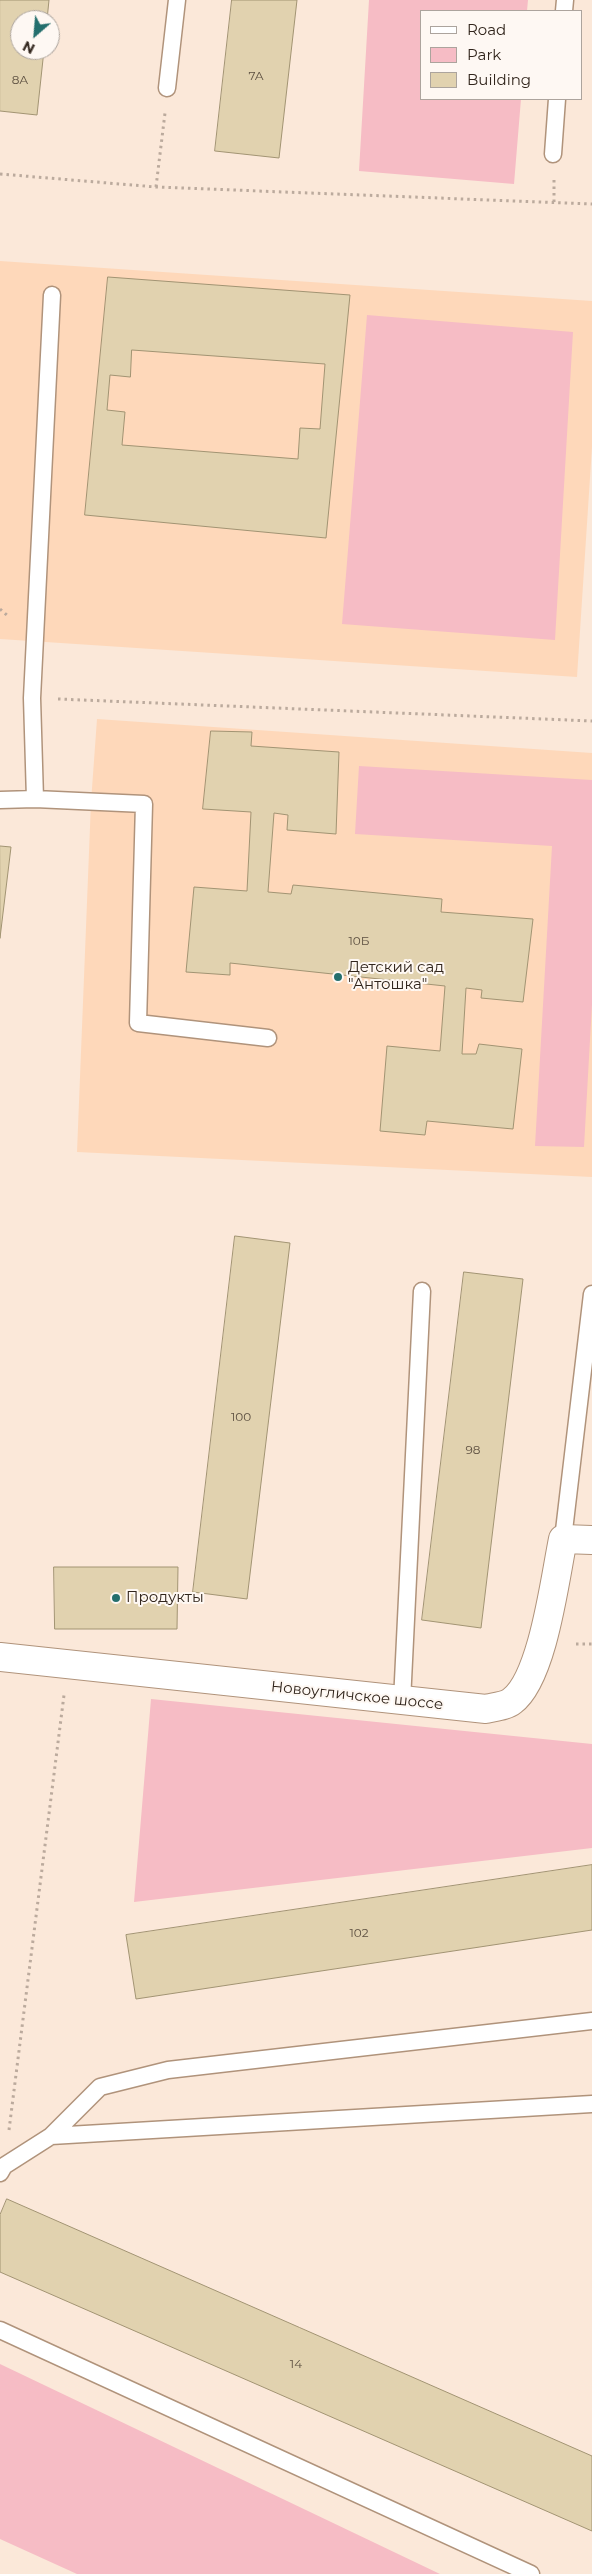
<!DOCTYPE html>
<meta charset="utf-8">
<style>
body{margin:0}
#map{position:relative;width:592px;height:2574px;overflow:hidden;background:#fbe8d9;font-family:Montserrat,sans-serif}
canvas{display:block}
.legend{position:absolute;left:420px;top:10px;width:162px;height:90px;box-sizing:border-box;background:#fef8f3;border:1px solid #aca49d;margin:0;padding:6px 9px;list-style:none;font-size:15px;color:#31251c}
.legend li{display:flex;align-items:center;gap:10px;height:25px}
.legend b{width:25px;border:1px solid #aca49d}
.north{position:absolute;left:10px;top:10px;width:50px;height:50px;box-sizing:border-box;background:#fef8f3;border:1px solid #aca49d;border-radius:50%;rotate:207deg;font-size:14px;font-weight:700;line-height:20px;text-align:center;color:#31251c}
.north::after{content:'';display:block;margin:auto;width:18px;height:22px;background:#246f6d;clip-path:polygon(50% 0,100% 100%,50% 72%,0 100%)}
</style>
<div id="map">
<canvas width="592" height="2574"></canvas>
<ul class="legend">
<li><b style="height:6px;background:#fff"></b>Road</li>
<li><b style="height:14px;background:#f6bcc5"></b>Park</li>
<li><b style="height:14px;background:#e1d2af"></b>Building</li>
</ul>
<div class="north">N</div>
</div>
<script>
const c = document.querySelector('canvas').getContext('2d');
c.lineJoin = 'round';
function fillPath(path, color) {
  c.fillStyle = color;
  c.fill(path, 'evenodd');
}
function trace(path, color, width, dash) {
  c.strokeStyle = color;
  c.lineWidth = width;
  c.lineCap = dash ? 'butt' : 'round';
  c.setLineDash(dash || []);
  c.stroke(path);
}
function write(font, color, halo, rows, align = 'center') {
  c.font = font + ' Montserrat,sans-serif';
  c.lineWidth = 4;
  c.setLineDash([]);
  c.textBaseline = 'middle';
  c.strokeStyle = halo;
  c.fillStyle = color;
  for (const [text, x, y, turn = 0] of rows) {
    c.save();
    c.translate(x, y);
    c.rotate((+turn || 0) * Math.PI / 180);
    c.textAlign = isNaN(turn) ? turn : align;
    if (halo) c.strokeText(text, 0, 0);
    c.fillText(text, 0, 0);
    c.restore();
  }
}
fillPath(new Path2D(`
 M0,261L592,301V447L577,677L0,639Z
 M97,719L592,753V1177L77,1152L91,802Z`), '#fed8ba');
fillPath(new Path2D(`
 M369,0H528L527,11H421V99H521L514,184L359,171Z
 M367,315L573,332L555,640L342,624Z
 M359,766L592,780V1004L584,1147L535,1146L552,846L355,834Z
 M151,1699L592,1744V1848L134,1902Z
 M0,2364L440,2574H77L0,2539Z`), '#f6bcc5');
const building = new Path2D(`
 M0,0H49L47,20H20V50H44L37,115L0,111Z
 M232,0H297L279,158L215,151Z
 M108,277L350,295L326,538L85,515ZM132,350L325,364L320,429L300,428L298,459L122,445L125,412L107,410L110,375L130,377Z
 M211,731L252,732L251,746L339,752L336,834L287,830L288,815L274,813L268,892L291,894L293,885L442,899L441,912L533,919L523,1002L481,998L482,990L466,988L462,1054H476L479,1044L522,1049L513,1129L427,1121L425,1135L380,1131L387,1046L440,1051L445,986L230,963V975L186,972L194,887L247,891L251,812L203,809Z
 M0,846L11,847L0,938Z
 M235,1236L290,1243L247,1599L193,1592Z
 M464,1272L523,1279L481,1628L422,1620Z
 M54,1567H178L177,1629H55Z
 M592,1865V1930L136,1999L126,1935Z
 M7,2199L592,2456V2531L0,2272V2215Z`);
fillPath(building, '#e1d2af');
trace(building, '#a29473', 1);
const service = new Path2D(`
 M564,11L565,0
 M167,88L177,0
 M553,154L557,99
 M35,799L32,698L52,295
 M0,800L35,799L144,804L138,1023L268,1038
 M563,1539L592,1294
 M402,1701L422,1291
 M51,2136L100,2087L168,2070L592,2021
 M0,2173L4,2166L51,2136L592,2104
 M0,2330L531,2574`);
const minor = new Path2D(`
 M0,1657L486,1709C494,1707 506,1706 512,1701C543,1678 555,1578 563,1539L592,1540`);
trace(service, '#b0937b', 19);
trace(minor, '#b0937b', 30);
trace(new Path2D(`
 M0,174L156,187L592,204
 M554,180V202
 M156,187L165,113
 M0,609L9,617
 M58,699L592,721
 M576,1644H592
 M9,2130L64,1695`), '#bbaa9d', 3, [2.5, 4]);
trace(service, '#fff', 16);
trace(minor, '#fff', 28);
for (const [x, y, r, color] of [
 [338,977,5,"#246f6d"],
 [116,1598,5,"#246f6d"]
]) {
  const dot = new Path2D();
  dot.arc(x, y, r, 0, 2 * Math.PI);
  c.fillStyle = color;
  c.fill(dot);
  trace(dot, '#fef8f3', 2);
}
write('12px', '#5d5041', null, [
 ["7А",256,76],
 ["8А",20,80],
 ["10Б",359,941],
 ["100",241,1417],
 ["98",473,1450],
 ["102",359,1933],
 ["14",296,2364]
]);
write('15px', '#31251c', '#fef8f3', [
 ["Детский сад",348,968],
 ["\"Антошка\"",348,985],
 ["Продукты",126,1598]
], 'left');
write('15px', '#31251c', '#fef8f3', [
 ["Новоугличское шоссе",357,1696,6]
]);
</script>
